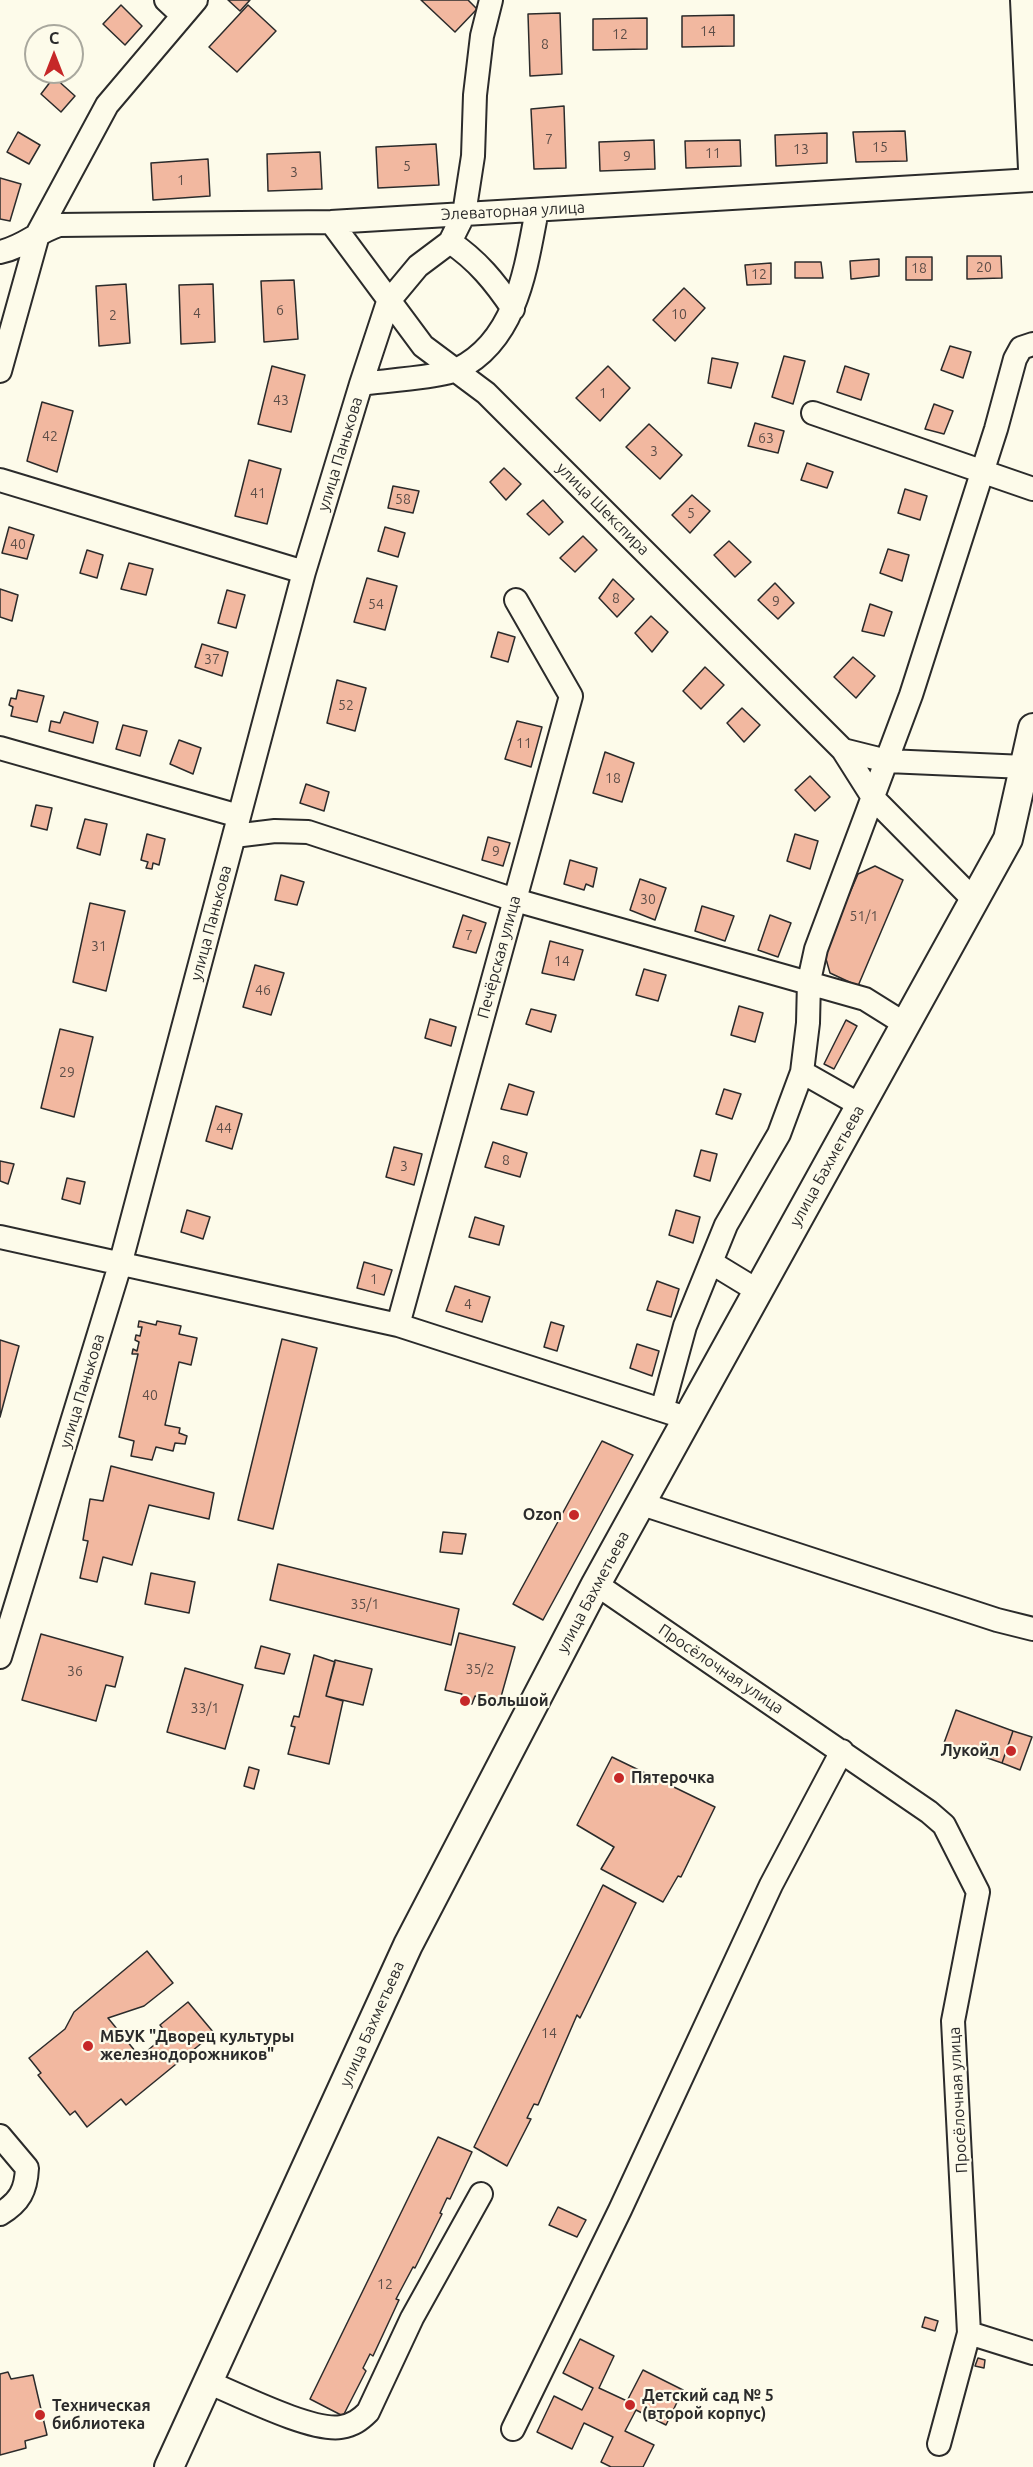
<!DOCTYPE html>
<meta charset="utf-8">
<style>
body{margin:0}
#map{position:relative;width:1033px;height:2467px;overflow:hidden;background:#fdfbea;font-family:Ubuntu,sans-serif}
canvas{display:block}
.north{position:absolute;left:24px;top:24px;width:60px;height:60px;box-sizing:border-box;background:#fdfbea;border:2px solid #a9a89e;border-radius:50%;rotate:0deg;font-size:16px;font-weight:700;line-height:24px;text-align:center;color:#2b2b2b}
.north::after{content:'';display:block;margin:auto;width:21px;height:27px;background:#c62828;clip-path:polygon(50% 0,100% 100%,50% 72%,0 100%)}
</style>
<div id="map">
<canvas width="1033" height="2467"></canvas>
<div class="north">С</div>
</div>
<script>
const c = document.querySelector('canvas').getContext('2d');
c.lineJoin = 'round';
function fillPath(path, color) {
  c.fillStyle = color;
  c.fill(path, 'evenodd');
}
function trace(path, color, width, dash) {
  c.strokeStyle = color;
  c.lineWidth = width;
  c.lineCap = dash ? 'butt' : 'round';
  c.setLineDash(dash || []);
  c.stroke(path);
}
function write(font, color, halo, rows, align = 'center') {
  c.font = font + ' Ubuntu,sans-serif';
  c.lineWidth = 4.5;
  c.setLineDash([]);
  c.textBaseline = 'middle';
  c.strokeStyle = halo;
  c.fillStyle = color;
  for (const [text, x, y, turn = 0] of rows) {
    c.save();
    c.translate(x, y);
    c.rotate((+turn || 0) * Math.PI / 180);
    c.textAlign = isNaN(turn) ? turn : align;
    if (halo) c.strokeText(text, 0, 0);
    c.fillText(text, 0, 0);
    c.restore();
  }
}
const building = new Path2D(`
 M228,0H250L240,11Z
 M421,0H468L477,9L455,32Z
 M121,5L142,26L125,45L103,24Z
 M248,5L276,31L237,72L209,47Z
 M560,13L562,74L530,76L528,14Z
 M734,15V46L682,47V16Z
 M647,18V49L593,50V19Z
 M54,77L75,96L61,112L41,94Z
 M564,106L566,168L534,169L531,109Z
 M905,131L907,161L856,162L853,132Z
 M18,132L40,145L29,164L7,152Z
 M827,133V163L776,166L775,135Z
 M654,140L655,169L600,171L599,142Z
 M740,140L741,166L686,168L685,141Z
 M436,144L439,185L378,188L376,147Z
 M320,152L322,189L268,191L267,154Z
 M208,159L210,196L153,200L151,163Z
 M0,178L21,184L10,221L0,219Z
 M967,256H1001L1002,278L967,279Z
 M906,257H932V280H906Z
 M879,259V276L851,279L850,261Z
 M795,262H821L823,278H795Z
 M771,263V284L747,285L745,265Z
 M294,280L298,339L264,342L261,281Z
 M126,284L130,343L99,346L96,286Z
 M213,284L215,342L181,344L179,285Z
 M684,288L705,308L675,341L653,320Z
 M950,346L971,352L963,378L941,370Z
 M784,356L805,361L793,404L772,397Z
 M712,358L738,363L731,388L708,383Z
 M272,366L305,375L291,432L258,424Z
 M608,366L630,388L600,421L576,398Z
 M845,366L869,374L861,400L837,392Z
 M42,402L73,411L57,472L27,461Z
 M934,404L953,411L944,434L925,429Z
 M755,423L784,431L778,453L748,446Z
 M649,424L682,455L660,479L626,447Z
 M249,460L281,469L267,524L235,516Z
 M807,463L833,472L827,488L801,480Z
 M504,468L521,484L506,500L490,482Z
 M393,486L419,491L413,513L388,508Z
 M905,489L927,496L920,520L898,513Z
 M692,495L710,511L690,533L672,515Z
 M543,500L563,522L549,535L527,514Z
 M9,527L34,535L27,559L2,553Z
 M385,527L405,533L398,557L378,551Z
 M583,536L597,550L575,572L560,558Z
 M729,541L751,562L735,577L714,555Z
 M888,549L909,555L902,581L880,573Z
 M87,550L103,555L97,578L80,573Z
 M129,563L153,569L146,595L121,589Z
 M367,578L397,586L385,630L354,622Z
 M613,579L634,599L617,617L599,598Z
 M775,583L794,603L778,619L758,600Z
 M0,589L18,595L12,621L0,617Z
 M227,590L245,595L236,628L218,623Z
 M870,604L892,612L884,636L862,631Z
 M651,616L668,632L652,652L635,633Z
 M498,632L515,637L508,662L491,657Z
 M202,644L228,652L222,676L195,667Z
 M853,657L875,676L856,698L834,677Z
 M705,667L724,685L701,709L683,691Z
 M337,680L366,688L355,731L327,723Z
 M18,690L44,696L37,722L11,716L13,707L9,705L11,698L16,699Z
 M742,708L760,725L744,742L727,723Z
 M64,712L98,722L93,743L49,731L51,721L60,723Z
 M517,721L542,727L531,767L505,759Z
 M123,725L147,731L140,756L116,749Z
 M179,740L201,748L193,774L170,764Z
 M605,752L634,763L622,802L593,793Z
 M810,776L830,797L815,811L795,790Z
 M306,784L329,792L324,811L300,803Z
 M36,805L52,808L47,830L31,826Z
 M85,819L107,824L100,855L77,848Z
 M147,834L165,839L159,865L153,863L152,869L146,868L148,862L141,860Z
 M795,834L818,841L810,869L787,861Z
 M488,837L510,843L503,866L482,860Z
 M570,860L597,868L593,887L586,884L584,890L564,884Z
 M875,866L903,880L858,986L830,973L824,952L858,874Z
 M281,875L304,882L297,905L275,900Z
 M640,879L666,888L655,920L630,910Z
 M90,903L125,911L106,991L73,982Z
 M702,906L734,916L725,941L695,931Z
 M463,915L486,923L476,953L453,947Z
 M770,915L791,923L778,957L758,950Z
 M550,941L583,950L574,980L542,973Z
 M255,965L284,973L271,1015L243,1007Z
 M644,969L666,975L658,1001L636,995Z
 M739,1006L763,1013L755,1042L731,1035Z
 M531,1009L556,1015L551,1032L526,1024Z
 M430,1019L456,1027L451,1046L425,1038Z
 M846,1020L857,1026L834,1069L824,1064Z
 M60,1029L93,1037L74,1117L41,1108Z
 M509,1084L534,1092L527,1115L501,1109Z
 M724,1089L741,1094L732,1119L716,1114Z
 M216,1106L242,1114L232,1149L206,1141Z
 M493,1142L527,1153L520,1177L485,1167Z
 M394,1147L422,1154L414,1185L386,1177Z
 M701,1150L717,1154L710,1181L694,1176Z
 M0,1161L14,1164L8,1184L0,1181Z
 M67,1178L85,1182L80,1204L62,1199Z
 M187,1210L210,1217L203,1239L181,1232Z
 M676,1210L700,1217L693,1243L669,1235Z
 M475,1217L504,1226L499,1245L469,1237Z
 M364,1262L392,1270L384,1295L357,1288Z
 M657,1281L679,1289L671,1317L647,1310Z
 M455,1286L490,1297L482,1322L446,1311Z
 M139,1321L156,1325L157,1321L181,1326L179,1334L197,1338L191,1365L179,1362L165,1425L180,1428L179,1433L187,1436L185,1444L175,1443L173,1451L156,1447L152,1460L131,1456L134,1441L119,1437L138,1354H132L133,1349L137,1351L139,1342L135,1340L136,1335L140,1336L142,1327H138Z
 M551,1322L564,1326L557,1351L544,1347Z
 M282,1339L317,1348L273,1529L238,1520Z
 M0,1340L19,1346L0,1417Z
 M637,1344L659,1351L652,1376L630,1368Z
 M602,1441L633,1455L543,1620L513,1604Z
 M111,1466L214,1493L209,1519L149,1505L132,1565L103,1557L97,1582L80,1578L88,1541L83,1540L90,1499L103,1501Z
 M443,1532L466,1534L462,1554L440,1552Z
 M278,1564L459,1609L451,1645L270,1600Z
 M151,1573L195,1582L189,1613L145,1604Z
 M459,1633L515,1647L499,1704L475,1696L472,1704L461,1703L462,1694L445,1690Z
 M41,1634L123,1657L115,1687L106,1685L96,1721L22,1700Z
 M261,1646L290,1654L284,1674L255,1668Z
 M314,1655L335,1662L326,1696L343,1701L329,1764L288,1754L295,1727L291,1726L294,1716L299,1717Z
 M335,1660L372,1669L363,1705L326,1696Z
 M185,1668L243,1685L225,1749L167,1732Z
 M956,1710L1013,1731L1002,1763L944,1743Z
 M1013,1731L1032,1737L1020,1770L1002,1763Z
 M612,1757L715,1807L681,1877L678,1876L663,1902L601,1869L614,1847L577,1825Z
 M249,1767L259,1770L254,1789L244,1786Z
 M603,1885L636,1903L580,2018L577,2015L538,2105L534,2104L527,2118L531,2119L507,2166L474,2147Z
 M147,1951L173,1983L144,2006L108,2018L140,2057L167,2034L160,2025L188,2002L214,2033L126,2105L121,2099L87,2127L75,2111L70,2115L38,2075L41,2073L29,2058L65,2029L74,2012Z
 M438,2137L472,2152L450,2199L447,2198L440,2213L442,2214L415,2268L413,2267L396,2299L399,2300L373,2356L370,2354L363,2368L366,2371L343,2416L310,2399Z
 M558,2207L586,2220L577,2237L549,2225Z
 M925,2317L938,2321L935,2331L922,2327Z
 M580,2339L614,2356L599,2388L627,2401L643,2370L683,2390L666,2425L636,2410L625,2431L654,2445L643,2467H611L601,2462L613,2437L584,2423L572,2449L537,2432L554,2396L582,2410L593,2388L563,2373Z
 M978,2358L985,2360L984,2368L975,2366Z
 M8,2372L11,2379L33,2375L47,2435L25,2441L26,2448L0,2455V2374Z`);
fillPath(building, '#f2b8a0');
trace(building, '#2b2b2b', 1.5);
const minor = new Path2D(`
 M166,0L182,15
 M331,222L423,346L486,393L843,750L874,799L974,900
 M450,242C477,260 495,282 513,309
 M0,252C24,247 35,233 59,225L331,222L1033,180
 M0,371L39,231L107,105L196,0
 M361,384C382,381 443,377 458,369C517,340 526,267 537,210
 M813,413L1033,489
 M0,480L304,572
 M0,748L239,816
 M843,750L887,761L1025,767
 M234,836L275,831L308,832L515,900L865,999L905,1024
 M802,1072L860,1105
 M0,1237L398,1325L677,1415
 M712,1263L758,1291
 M398,1325L571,696L516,600
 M662,1410L685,1326L726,1225L779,1134L802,1072L808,1023L809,981L816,949L911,695L996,429L1015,359L1021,348L1033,344
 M642,1504L997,1620L1033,1629
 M596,1584L929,1812L944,1825L978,1892L953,2021L969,2333L939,2444
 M0,1657L120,1265L304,572L361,384L388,302L418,266L450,242L464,214L473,156L475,95L482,36L491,0
 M0,2136L27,2168C26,2190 20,2202 0,2214
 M969,2333L1033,2353
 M210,2383C239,2395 312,2432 341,2427C353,2425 360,2420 368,2412L412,2318L481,2194
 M513,2429L620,2210L771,1885L842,1751`);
const major = new Path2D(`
 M1025,0L1033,169
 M169,2467L408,1945L596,1584L1008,839L1033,728`);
trace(minor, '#2b2b2b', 26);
trace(major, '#2b2b2b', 32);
trace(minor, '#fdfbea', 22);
trace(major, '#fdfbea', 28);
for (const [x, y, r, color] of [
 [574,1515,6,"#c62828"],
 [465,1701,6,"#c62828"],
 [1011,1751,6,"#c62828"],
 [619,1778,6,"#c62828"],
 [88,2046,6,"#c62828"],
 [630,2405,6,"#c62828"],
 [40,2415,6,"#c62828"]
]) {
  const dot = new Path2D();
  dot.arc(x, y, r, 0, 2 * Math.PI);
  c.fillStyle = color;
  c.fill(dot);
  trace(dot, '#fdfbea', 2);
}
write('14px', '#5d4e48', null, [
 ["14",708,31],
 ["12",620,34],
 ["8",545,44],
 ["7",549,139],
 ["15",880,147],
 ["13",801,149],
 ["11",713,153],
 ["9",627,156],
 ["5",407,166],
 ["3",294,172],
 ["1",181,180],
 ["20",984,267],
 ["18",919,268],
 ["12",759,274],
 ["6",280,310],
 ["4",197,313],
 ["10",679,314],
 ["2",113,315],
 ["1",603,393],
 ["43",281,400],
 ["42",50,436],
 ["63",766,438],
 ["3",654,451],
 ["41",258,493],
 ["58",403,499],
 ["5",691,513],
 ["40",18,544],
 ["8",616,598],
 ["9",776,601],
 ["54",376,604],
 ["37",212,659],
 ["52",346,705],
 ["11",524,743],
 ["18",613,778],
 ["9",496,851],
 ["30",648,899],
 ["51/1",864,916],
 ["7",469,935],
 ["31",99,946],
 ["14",562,961],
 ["46",263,990],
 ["29",67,1072],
 ["44",224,1128],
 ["8",506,1160],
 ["3",404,1166],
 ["1",374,1279],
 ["4",468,1304],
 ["40",150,1395],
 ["35/1",365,1604],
 ["35/2",480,1669],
 ["36",75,1671],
 ["33/1",205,1708],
 ["14",549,2033],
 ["12",385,2284]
]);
write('16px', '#2b2b2b', '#fdfbea', [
 ["Элеваторная улица",513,211,-3],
 ["улица Панькова",340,454,-73],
 ["улица Шекспира",603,509,45],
 ["улица Панькова",211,923,-75],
 ["Печёрская улица",499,957,-75],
 ["улица Бахметьева",827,1166,-61],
 ["улица Панькова",82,1391,-73],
 ["улица Бахметьева",593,1592,-62],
 ["Просёлочная улица",721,1669,34],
 ["улица Бахметьева",372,2024,-66],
 ["Просёлочная улица",958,2100,-93]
]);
write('bold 16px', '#2b2b2b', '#fdfbea', [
 ["Ozon",562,1515,"right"],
 ["Большой",477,1701],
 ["Лукойл",999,1751,"right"],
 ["Пятерочка",631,1778],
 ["МБУК \"Дворец культуры",100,2037],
 ["железнодорожников\"",100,2055],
 ["Детский сад № 5",642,2396],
 ["(второй корпус)",642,2414],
 ["Техническая",52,2406],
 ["библиотека",52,2424]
], 'left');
</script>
